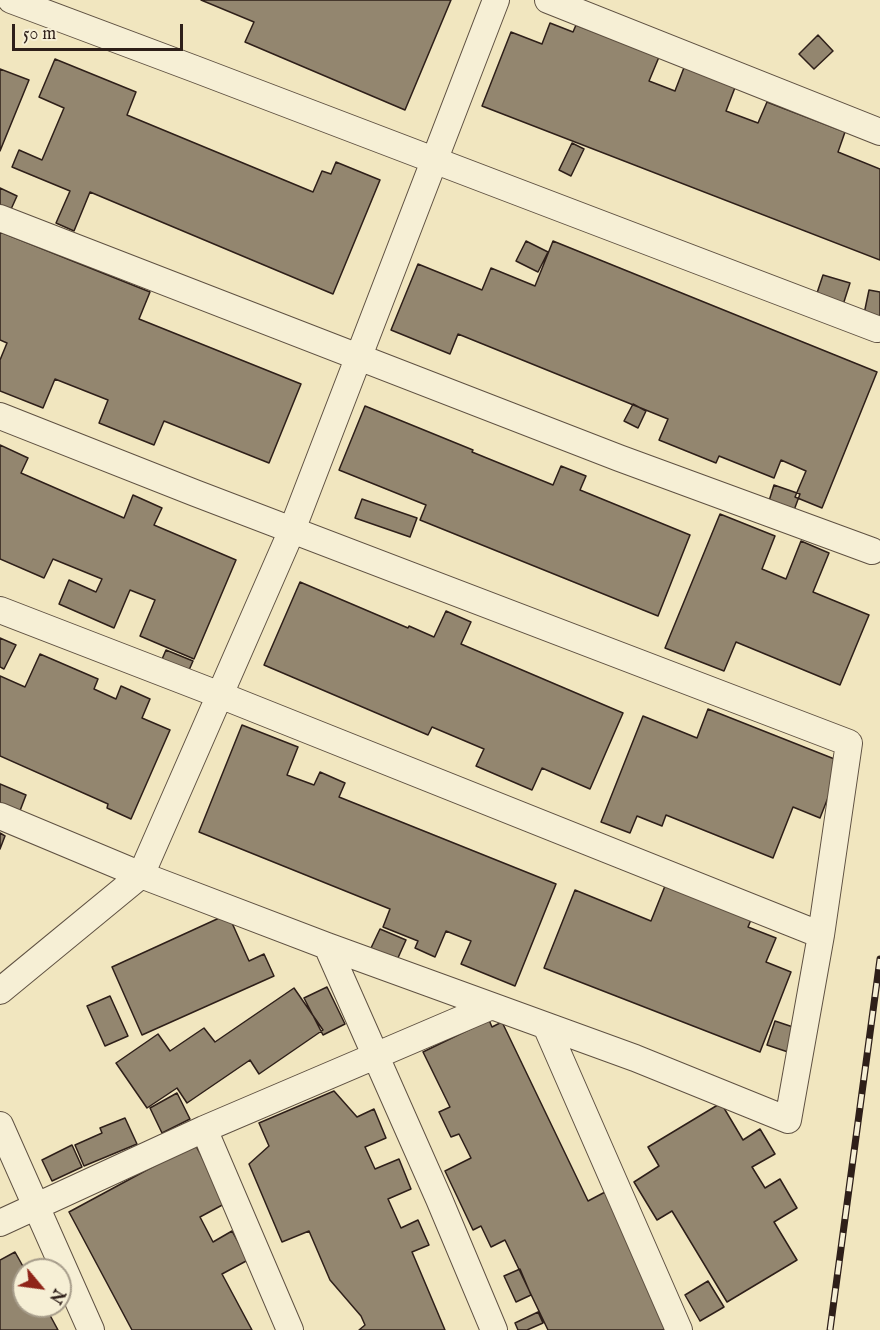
<!DOCTYPE html>
<style>
body{margin:0}
#map{position:relative;width:880px;height:1330px;overflow:hidden;background:#f1e6bf;font-family:"IM FELL English",serif}
canvas{display:block}
.north{position:absolute;left:12px;top:1258px;width:60px;height:60px;box-sizing:border-box;background:#f6efd5;border:2px solid #a69c8a;border-radius:50%;rotate:119deg;font-size:16px;font-weight:700;line-height:24px;text-align:center;color:#2e1f19}
.north::after{content:'';display:block;margin:auto;width:21px;height:27px;background:#8f2418;clip-path:polygon(50% 0,100% 100%,50% 72%,0 100%)}
.scale{position:absolute;left:12px;top:24px;width:171px;height:27px;box-sizing:border-box;border:3px solid #2e1f19;border-top:0;padding-left:8px;font-size:18px;line-height:21px;white-space:nowrap;color:#2e1f19;-webkit-text-stroke:4px #f6efd5;paint-order:stroke}
</style>
<div id="map">
<canvas width="880" height="1330"></canvas>
<div class="north">N</div>
<div class="scale">50 m</div>
</div>
<script>
const c = document.querySelector('canvas').getContext('2d');
c.lineJoin = 'round';
function fillPath(path, color) {
  c.fillStyle = color;
  c.fill(path, 'evenodd');
}
function trace(path, color, width, dash) {
  c.strokeStyle = color;
  c.lineWidth = width;
  c.lineCap = dash ? 'butt' : 'round';
  c.setLineDash(dash || []);
  c.stroke(path);
}
const building = new Path2D(`
 M201,0H451L405,110L245,42L254,22Z
 M550,23L573,32L576,25L659,57L649,81L675,91L685,65L736,85L726,111L758,123L767,102L845,132L838,152L880,169V260L482,106L511,32L542,44Z
 M818,35L833,51L814,69L799,54Z
 M55,59L136,92L127,115L313,192L322,171L331,174L336,162L380,180L333,294L90,192L74,231L56,223L70,191L12,167L19,150L42,160L64,108L39,97Z
 M0,69L29,80L0,151Z
 M572,143L584,149L571,176L559,170Z
 M0,188L17,196L7,218L0,215Z
 M0,232L150,292L139,319L301,384L269,463L164,421L154,445L99,423L108,400L55,379L43,408L0,391V360L7,343L0,340Z
 M526,241L548,252L538,272L516,261Z
 M553,241L877,372L822,508L795,497L806,471L781,460L774,478L719,456L716,463L659,440L668,419L458,334L450,354L391,330L418,264L482,290L491,268L535,286Z
 M823,275L850,283L842,308L815,299Z
 M869,290L880,292V317L864,314Z
 M633,404L646,411L638,428L624,421Z
 M365,406L473,450L472,452L553,485L561,466L586,476L580,490L690,535L658,616L420,520L426,505L339,470Z
 M0,445L28,458L21,473L124,518L133,495L162,508L154,525L236,560L194,659L140,636L155,600L130,590L114,628L59,604L69,580L96,592L102,579L53,559L44,578L0,559Z
 M774,485L800,494L793,513L768,504Z
 M362,499L417,518L410,537L355,518Z
 M720,514L775,536L762,569L786,579L801,541L829,553L813,592L869,615L840,685L736,642L724,671L665,648Z
 M300,582L408,628L409,626L434,637L446,611L471,622L461,644L623,713L590,789L542,768L532,790L476,766L484,749L432,727L428,735L264,665Z
 M0,638L16,645L4,669L0,667Z
 M166,650L193,661L186,677L159,666Z
 M40,654L98,679L94,689L116,699L121,686L150,699L142,718L170,730L131,819L107,808L108,804L0,756V676L25,687Z
 M708,709L842,762L820,818L793,807L773,858L666,815L662,826L637,816L630,833L601,822L643,716L697,738Z
 M242,725L298,747L287,775L314,785L320,772L345,783L339,797L556,884L515,986L461,964L471,941L446,931L435,957L415,948L418,941L383,927L390,909L199,832Z
 M0,784L26,795L18,816L0,809Z
 M0,833L5,836L0,849Z
 M667,881L753,915L748,927L776,938L766,962L791,972L760,1052L544,968L575,890L651,921Z
 M228,914L249,961L264,954L274,976L142,1035L112,967Z
 M380,929L406,940L397,960L371,948Z
 M327,987L345,1024L323,1035L304,998Z
 M294,988L323,1030L259,1074L250,1060L187,1103L177,1088L147,1108L116,1063L158,1034L170,1051L204,1028L215,1042Z
 M110,996L128,1036L105,1046L87,1006Z
 M489,1020L492,1027L502,1022L588,1201L607,1191L672,1326L663,1330H548L505,1240L491,1247L481,1226L473,1230L445,1171L471,1158L459,1134L451,1137L439,1112L450,1107L423,1052Z
 M775,1021L799,1029L791,1053L767,1045Z
 M334,1091L357,1117L374,1109L386,1138L365,1147L375,1169L399,1159L411,1189L388,1199L401,1228L418,1220L429,1245L412,1252L445,1330H359L365,1325L361,1316L330,1280L309,1231L282,1242L249,1164L269,1146L259,1123Z
 M177,1093L190,1119L162,1133L150,1108Z
 M721,1103L743,1140L760,1129L775,1154L752,1167L765,1188L780,1179L797,1208L774,1222L797,1260L727,1302L672,1211L657,1220L634,1182L659,1166L648,1147Z
 M125,1118L137,1144L84,1166L75,1145L102,1133L100,1128Z
 M195,1144L226,1203L200,1217L213,1242L232,1231L248,1260L222,1274L252,1330H132L69,1212Z
 M72,1145L82,1167L52,1181L42,1160Z
 M15,1252L25,1270L24,1306H45L58,1330H0V1260Z
 M520,1269L531,1295L516,1302L504,1276Z
 M708,1281L724,1307L700,1321L685,1295Z
 M538,1312L543,1323L527,1330H518L515,1323Z`);
fillPath(building, '#93866f');
trace(building, '#2e1f19', 1.5);
const minor = new Path2D(`
 M11,0L195,69L877,329
 M548,0L880,132
 M0,218L619,458L872,551
 M0,416L195,493L849,743L821,935L788,1120L635,1058L327,946L141,875L0,816
 M0,610L220,695L821,935
 M327,946L439,1199L494,1330
 M0,991L141,875L292,530L496,0
 M546,1026L679,1330
 M0,1125L91,1330
 M204,1129L290,1330
 M0,1223L204,1129L492,1006`);
trace(minor, '#5f5142', 28);
trace(minor, '#f6efd5', 26);
const rail = new Path2D(`
 M830,1330L880,959`);
trace(rail, '#2e1f19', 7);
trace(rail, '#f6efd5', 4.5, [14]);
</script>
